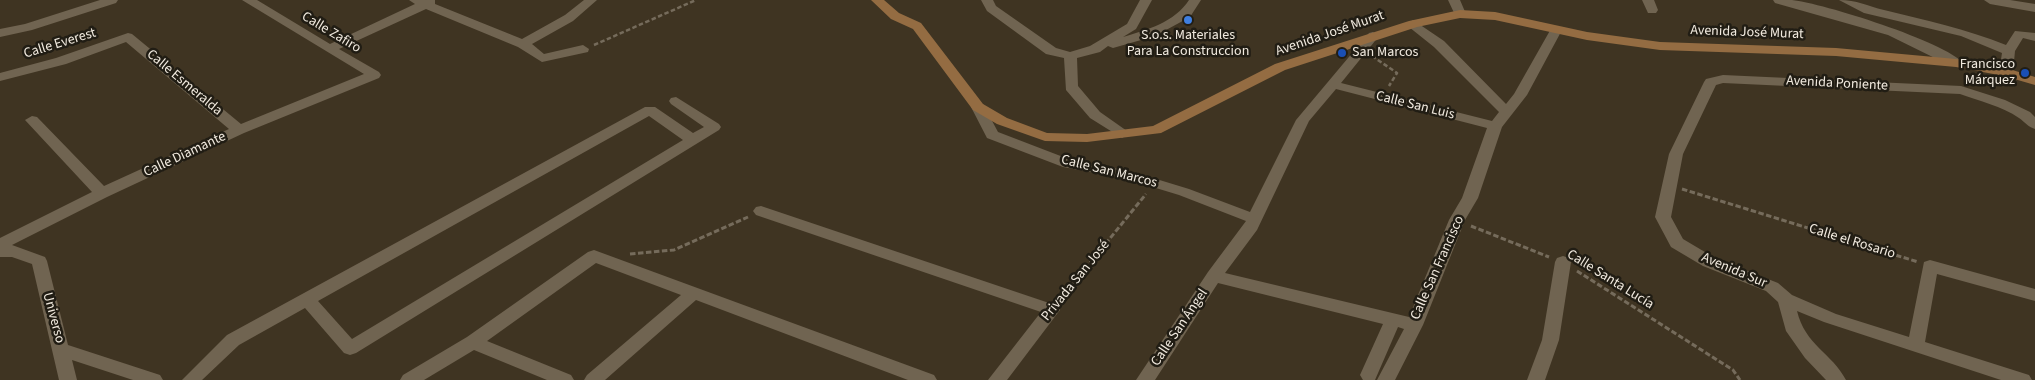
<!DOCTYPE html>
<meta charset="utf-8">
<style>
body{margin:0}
canvas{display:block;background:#3f3422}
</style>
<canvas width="2035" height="380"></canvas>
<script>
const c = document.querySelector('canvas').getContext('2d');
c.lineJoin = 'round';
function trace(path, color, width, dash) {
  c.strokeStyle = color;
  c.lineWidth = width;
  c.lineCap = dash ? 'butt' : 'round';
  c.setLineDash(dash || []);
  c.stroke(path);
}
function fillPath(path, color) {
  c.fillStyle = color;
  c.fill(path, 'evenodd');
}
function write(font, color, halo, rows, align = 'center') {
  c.font = font + ' "Source Sans 3",sans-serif';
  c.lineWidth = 5;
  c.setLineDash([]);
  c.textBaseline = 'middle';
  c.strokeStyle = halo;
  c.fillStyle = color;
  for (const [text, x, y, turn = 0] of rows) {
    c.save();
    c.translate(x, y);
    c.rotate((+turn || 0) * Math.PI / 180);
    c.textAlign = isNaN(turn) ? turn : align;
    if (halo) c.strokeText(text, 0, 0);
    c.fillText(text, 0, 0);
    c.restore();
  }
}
trace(new Path2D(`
 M594,45L696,0
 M1372,56L1397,73L1389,86`), '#756b5b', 2.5, [4.5, 2.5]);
trace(new Path2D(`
 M1682,189L1918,262
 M1471,226L1549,257
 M630,254L674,250L748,217
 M1577,271L1733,370L1740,380
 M1060,300L1146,194`), '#756b5b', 3, [5.5, 2.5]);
fillPath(new Path2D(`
 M100,0H118L116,3L32,30L0,37V29L25,24Z
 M242,0H257L330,44L415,4L409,0H435V4L522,39L565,15L584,0H597L573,21L532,44L544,54L583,45L589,49L588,52L542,62L518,47L426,9L339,49L379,72L381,75L379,78L244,133L107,197L12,245L45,257L47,261L68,345L160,375L163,380H133L72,360L77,380H59L32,264L12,257H0V238L92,192L25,120L32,116L37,117L104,186L229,129L126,42L66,64L0,81V73L56,58L128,33L132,34L241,124L364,74Z
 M981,0H993L996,6L1056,48L1070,52L1090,46L1127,24L1140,0H1152L1136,29L1123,37C1147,30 1175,22 1189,0H1201L1190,17L1155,36L1113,48L1108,46L1100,52L1077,58L1078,86L1100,112L1127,131L1129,134L1122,138L1090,118L1066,90L1064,58L1046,54L987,11Z
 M1448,0H1460L1466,14L1464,17H1456Z
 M1642,0H1654L1658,10L1656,13H1648Z
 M1773,0C1779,0 1786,0 1792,0C1822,3 1946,42 1963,63L1961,66H1951L1888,35L1775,3Z
 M1839,0C1857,0 1867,6 1884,10C1925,20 1966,29 2006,45L2015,31L2035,33V41L2023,38L2015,51L2013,72L2006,76L1999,72L2002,53L1961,36L1864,13Z
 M1984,0H2010L2035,4V12L1990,4Z
 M1413,20L1444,41L1506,104L1514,94L1552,27H1560L1562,30L1527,95L1502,127L1478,198L1465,220L1423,325L1395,380H1377L1404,329L1398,327L1375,380H1363L1360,375L1383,324L1218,283L1155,380H1136L1208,272L1246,221L1179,195L1123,178L1063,167L987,138L971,107L973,104H983L998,132L1071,160L1130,171L1189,189L1250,212L1296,120L1369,33L1373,32L1379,36L1341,83L1492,121L1499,112L1434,47L1409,27L1407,24ZM1336,89L1487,128L1462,198L1449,220L1409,317L1225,273L1257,230L1309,121Z
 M1723,75L1961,86L2005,100L2030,112L2035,117V129C2028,127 2025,122 2019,118C2002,106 1979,101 1960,94L1723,83L1716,85L1683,154L1671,217L1683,239L1715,258L1778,283L1792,295L1836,314L1909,337L1924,262L1930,260L2035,289V301L1937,274L1925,342L2029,375L2032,380H2001L1824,322L1797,311C1805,345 1832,353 1846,380H1826L1805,358L1786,331L1778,302L1766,291L1703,266L1671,247L1655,217L1669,154L1704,82L1706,79Z
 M676,97L719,124L721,127L719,130L356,353L350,355L344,353L305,308L239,345L202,380H182L227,335L645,107H655L693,133L704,127L671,104L669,101L671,98ZM649,116L683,140L352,339L318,301Z
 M761,206L1058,306L1060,310L1007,380H988L1041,312L756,215L753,211L756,207Z
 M594,250L934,375L937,380H908L696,300L605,380H584L587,375L681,295L596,263L487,341L571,375L574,380H547L474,350L424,380H400L403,375L467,337L588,252Z
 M1563,256L1569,258L1571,262L1559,340L1545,380H1527L1542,340L1555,262L1557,258Z`), '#706451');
fillPath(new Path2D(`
 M871,0H884L899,13L921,23L983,104L1007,118L1047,133L1087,134L1153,126L1275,64L1409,21L1460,10L1495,12L1587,32L1660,42L1836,48L1956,59L2006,68L2035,77V85L2004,76L1956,67L1836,56L1660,50L1587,40L1495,20L1460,18L1417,27L1285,70L1161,133L1087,142L1045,141L997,124L973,110L913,29L891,19Z`), '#946c42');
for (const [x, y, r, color] of [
 [1188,20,5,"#3f7fe0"],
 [1342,53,5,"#1a4fb4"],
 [2025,73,5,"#1a4fb4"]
]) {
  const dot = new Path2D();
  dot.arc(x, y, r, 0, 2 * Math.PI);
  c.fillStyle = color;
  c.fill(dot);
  trace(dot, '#211d14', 2);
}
write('14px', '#f1eadf', '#211d14', [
 ["Calle Zafiro",331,33,31],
 ["Avenida José Murat",1747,33,2],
 ["Avenida José Murat",1330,34,-19],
 ["Calle Everest",60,44,-17],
 ["Calle Esmeralda",184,83,40],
 ["Avenida Poniente",1837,84,3],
 ["Calle San Luis",1415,106,14],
 ["Calle Diamante",185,155,-25],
 ["Calle San Marcos",1109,172,14],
 ["Calle el Rosario",1852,242,17],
 ["Calle San Francisco",1438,268,-66],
 ["Avenida Sur",1734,271,23],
 ["Calle Santa Lucía",1610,280,32],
 ["Privada San José",1076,281,-51],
 ["Universo",53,318,75],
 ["Calle San Ángel",1180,328,-56]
]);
write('14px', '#f1eadf', '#211d14', [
 ["S.o.s. Materiales",1188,36],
 ["Para La Construccion",1188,52],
 ["San Marcos",1352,53,"left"],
 ["Francisco",2015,65,"right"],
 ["Márquez",2015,81,"right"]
]);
</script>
